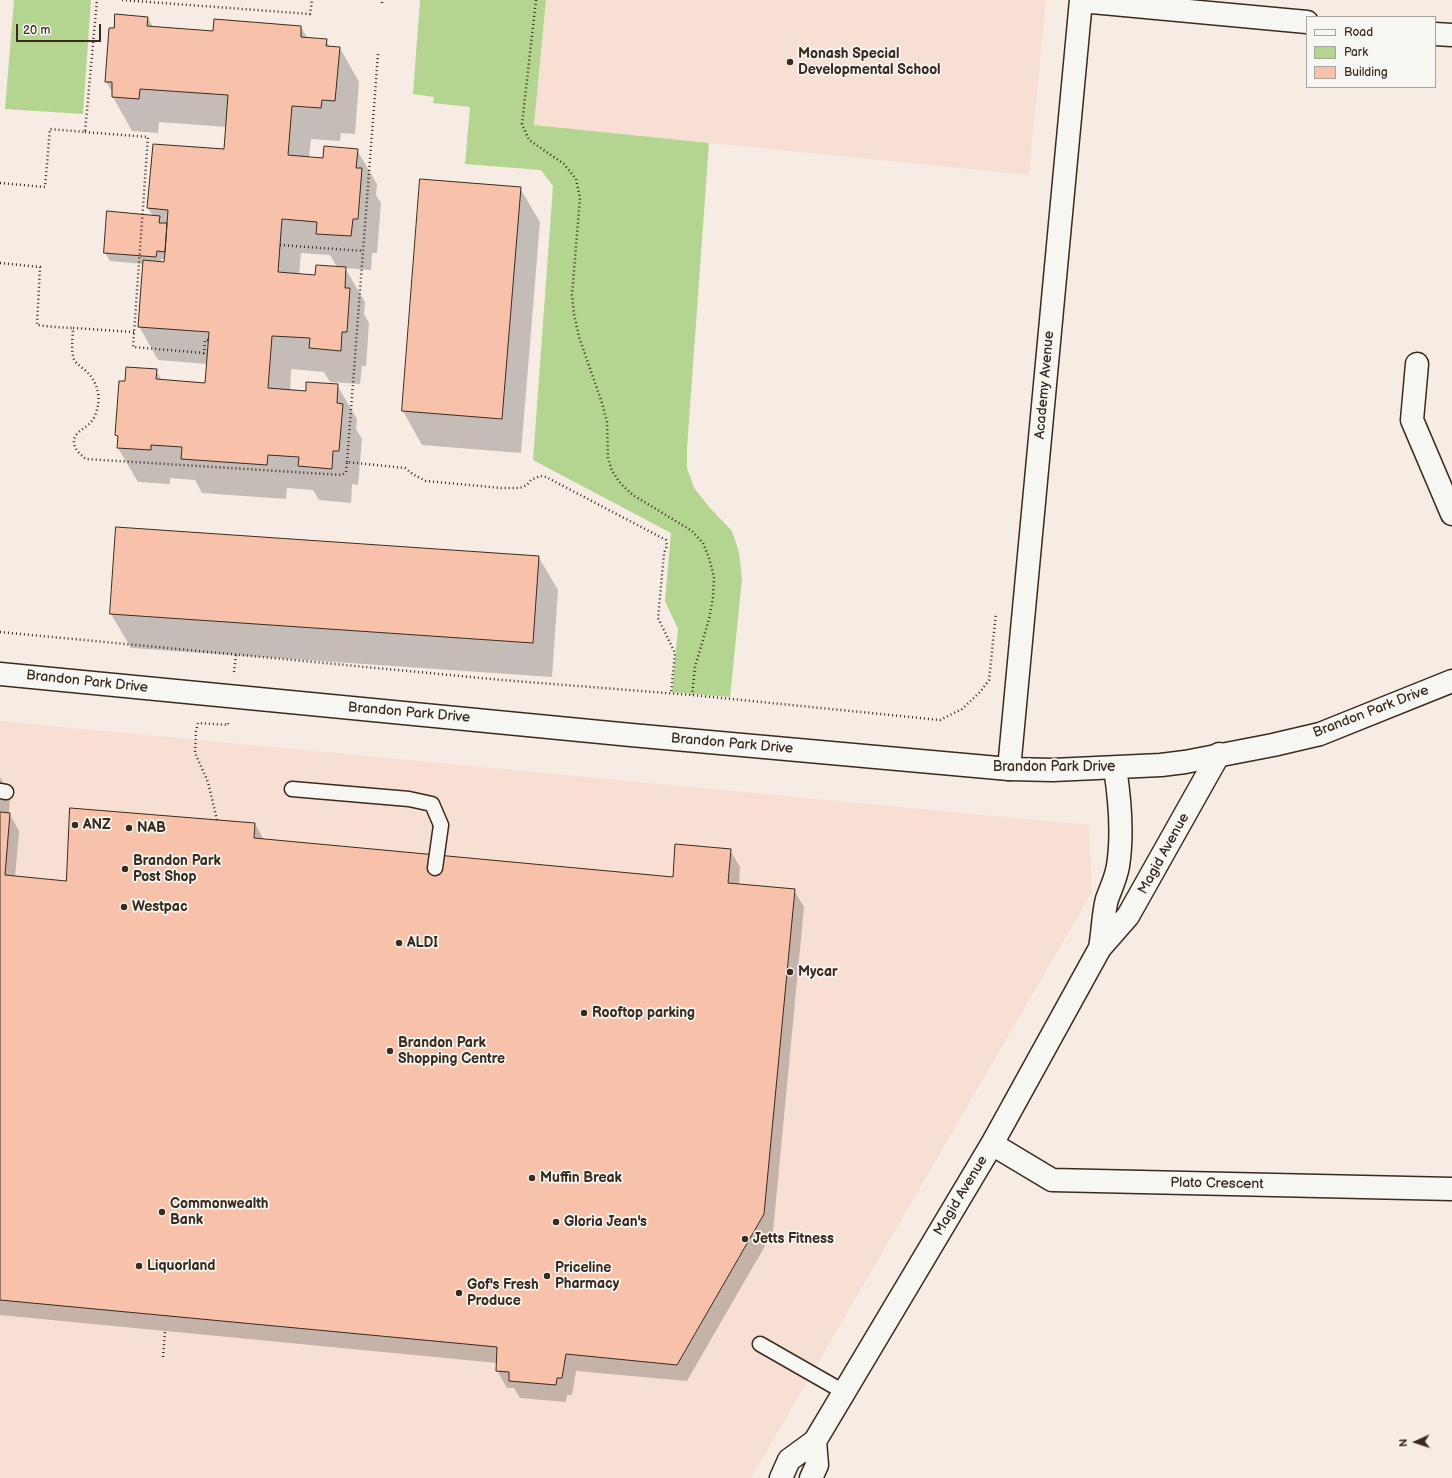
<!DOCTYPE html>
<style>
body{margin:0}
#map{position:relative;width:1452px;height:1478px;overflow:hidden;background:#f6ece4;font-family:"Balsamiq Sans",sans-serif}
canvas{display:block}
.legend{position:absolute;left:1306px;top:16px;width:130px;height:72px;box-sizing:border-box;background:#f6f6f2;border:1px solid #aba49d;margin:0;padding:5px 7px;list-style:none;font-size:12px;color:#3b2a1e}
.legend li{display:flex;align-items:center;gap:8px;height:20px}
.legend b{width:20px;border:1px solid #aba49d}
.north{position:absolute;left:1396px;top:1422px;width:40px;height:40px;-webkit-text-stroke:3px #f6f6f2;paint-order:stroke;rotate:267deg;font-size:11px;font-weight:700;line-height:16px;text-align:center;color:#3b2a1e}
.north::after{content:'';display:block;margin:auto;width:14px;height:18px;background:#3b2a1e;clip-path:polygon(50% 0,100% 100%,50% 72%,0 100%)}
.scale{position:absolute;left:16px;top:24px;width:85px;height:18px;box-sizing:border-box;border:2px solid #3b2a1e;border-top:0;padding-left:5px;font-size:12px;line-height:14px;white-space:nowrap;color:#3b2a1e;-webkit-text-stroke:3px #f6f6f2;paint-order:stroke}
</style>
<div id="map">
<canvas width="1452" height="1478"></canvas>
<ul class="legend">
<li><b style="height:5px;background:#f6f6f2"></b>Road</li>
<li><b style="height:11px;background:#b3d58f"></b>Park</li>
<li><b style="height:11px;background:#f8c2aa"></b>Building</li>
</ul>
<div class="north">N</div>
<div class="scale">20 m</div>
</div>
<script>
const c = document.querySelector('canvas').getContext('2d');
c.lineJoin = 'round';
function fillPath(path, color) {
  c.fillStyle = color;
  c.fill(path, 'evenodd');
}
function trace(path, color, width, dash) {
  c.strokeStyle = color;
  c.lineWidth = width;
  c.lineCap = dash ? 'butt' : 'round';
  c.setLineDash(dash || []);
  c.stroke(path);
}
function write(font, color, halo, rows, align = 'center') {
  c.font = font + ' "Balsamiq Sans",sans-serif';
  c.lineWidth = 3.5;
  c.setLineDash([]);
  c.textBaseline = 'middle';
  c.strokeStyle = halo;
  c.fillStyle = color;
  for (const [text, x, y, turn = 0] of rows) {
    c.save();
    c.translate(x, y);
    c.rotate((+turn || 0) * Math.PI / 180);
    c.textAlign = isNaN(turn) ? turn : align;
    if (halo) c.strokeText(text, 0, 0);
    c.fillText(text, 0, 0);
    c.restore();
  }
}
fillPath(new Path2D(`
 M546,0H1046L1029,175L534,125Z
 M0,721L1089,825L1092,892L751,1478H0Z`), '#f7dfd3');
fillPath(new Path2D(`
 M14,0H91L83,114L5,109Z
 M420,0H546L534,125L709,143L687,448V468L694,488L710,508L732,531L739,552L742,579L730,697L672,692L678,629L665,601L671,533L533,460L553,186L541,170L465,164L470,107L433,103L434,97L413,94Z`), '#b3d58f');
fillPath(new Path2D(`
 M148,18L153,27L214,32L301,27L307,38L326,40L330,47L340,48L359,82L355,134L341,133L340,141L311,139L309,158L324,159L357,150L377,184L376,195L381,203L377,253H372L371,270L345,268L365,302L364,314L369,323L366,366H362L360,384L330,382L324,372L291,369L290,391L307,392L337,385L357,419L356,429L362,439L358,485L352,484L351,503L319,500L313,490L287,488L286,499L202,493L195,480L170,478V484L138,482L118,448L119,440L116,435L126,382L156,370L162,381L206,384L207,364L158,360L139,326L143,264L110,261L105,253L153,216L148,208L153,145L225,150L227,127L159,122L158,133L132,131L113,97V93L106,82L115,29ZM301,253L330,255L337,267L316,276L299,275ZM161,259H166L165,263H161Z
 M520,188L540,222L521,453L422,445L403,411Z
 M538,556L558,590L552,677L131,648L111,614Z
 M0,777L10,794L9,813L19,831L15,877L67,882L255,824L264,840L674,878L730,850L740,867L739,885L794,890L804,907L773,1232L687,1381L576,1371L572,1395H567L566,1402L520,1398L514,1388H507L497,1370V1363L0,1315Z`), '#0003');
const building = new Path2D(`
 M115,14L148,17L147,26L213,31L214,19L301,26V37L327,39L326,46L340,47L335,101L322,100L321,108L292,106L288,155L323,158L324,146L358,149L356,168H362L358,219H353L351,236L316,234L317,222L282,219L278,272L315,275L316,265L346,267L345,288H350L347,332H342L341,351L309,348L310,338L272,336L268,388L306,391V382L338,384L337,403L343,404L339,451H333L332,469L298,466L299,457L268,455L267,465L181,459L182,447L151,445V450L117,448L118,436L115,435L119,381H125L126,367L157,369L156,379L205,383L209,332L138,327L143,260L164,262L165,252L168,210L147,208L153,144L224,149L228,95L140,89L139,99L112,97V82H105L109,28H114Z
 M420,179L521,187L502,419L402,411Z
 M107,211L160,216L159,223H167L165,252L157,251L156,257L104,253Z
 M116,527L539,556L533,643L110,614Z
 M70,808L255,823L254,838L673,877L675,844L731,849L728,883L795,889L764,1214L677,1365L566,1354L562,1378H557L556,1385L509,1381V1372L496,1371L497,1347L0,1300V812L10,813L5,875L66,881Z`);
fillPath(building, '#f8c2aa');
trace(building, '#3b2a1e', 1);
const lane = new Path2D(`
 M292,789L409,799L432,804L441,825L435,868
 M0,791L6,792
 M760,1344L844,1392`);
const street = new Path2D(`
 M1081,1L1307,22
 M1435,34L1452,35
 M1417,364L1412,420L1452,514
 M1009,769L1081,0
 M1100,948C1103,932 1103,914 1107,899C1111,888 1116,878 1118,866C1123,834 1120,800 1115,768
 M992,1144L1052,1180L1452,1189
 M781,1478L789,1460L815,1441L992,1144L1100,948L1128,916L1219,754
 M811,1478L817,1465L815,1441`);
const secondary = new Path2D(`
 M0,674L631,735L1009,769L1053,770L1161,765L1185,762L1273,745L1320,734L1452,681`);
trace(lane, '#3b2a1e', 17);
trace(street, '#3b2a1e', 25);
trace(secondary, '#3b2a1e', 25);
trace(new Path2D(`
 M122,0L310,14L312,0
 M536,0L522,124L529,140L564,164L576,179L580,198L572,295L574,314L579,337L602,403L607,422L608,458L612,471L621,484L633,495L692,531L703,543L709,558L714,577L713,597L709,619L695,667L692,695
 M382,3V0
 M85,132L148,137L133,347L204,353L205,340H208
 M0,183L45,187L50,129L85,132L97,0
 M280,245L363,251
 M0,263L40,267L37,325L54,327L73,328
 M134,332L73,328C73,337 71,347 73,356C74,364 84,368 89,374C96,382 100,394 98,405C97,410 95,418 91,422C87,427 81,429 77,434C69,444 78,453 86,459L342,475L346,472L347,462L405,468L414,475L426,481L501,488H520L527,485L531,480L540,476L546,477L666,540L667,546L664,553L658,618L675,653L671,693
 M347,462L378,54
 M0,632L502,680L692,695L940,720L962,709L981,691L989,680L996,613
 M234,672L236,654
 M217,820L208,782L195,753L196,731L198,723L228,725V721
 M163,1357L165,1332`), '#3b2a1e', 2.5, [1, 3]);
trace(lane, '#f6f6f2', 14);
trace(street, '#f6f6f2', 22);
trace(secondary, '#f6f6f2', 22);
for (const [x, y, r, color] of [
 [790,62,4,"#3b2a1e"],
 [75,825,4,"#3b2a1e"],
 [129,828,4,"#3b2a1e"],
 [125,869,4,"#3b2a1e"],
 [124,907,4,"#3b2a1e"],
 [399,943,4,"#3b2a1e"],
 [790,972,4,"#3b2a1e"],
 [584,1013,4,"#3b2a1e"],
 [390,1051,4,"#3b2a1e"],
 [532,1178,4,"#3b2a1e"],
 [162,1212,4,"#3b2a1e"],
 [556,1222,4,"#3b2a1e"],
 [745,1239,4,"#3b2a1e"],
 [139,1266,4,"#3b2a1e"],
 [547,1276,4,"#3b2a1e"],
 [459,1293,4,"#3b2a1e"]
]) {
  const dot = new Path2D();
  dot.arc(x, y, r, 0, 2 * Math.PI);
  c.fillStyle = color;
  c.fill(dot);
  trace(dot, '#f6f6f2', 1.5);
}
write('bold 14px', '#3b2a1e', '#f6f6f2', [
 ["Monash Special",798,54],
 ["Developmental School",798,70],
 ["ANZ",83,825],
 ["NAB",137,828],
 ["Brandon Park",133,861],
 ["Post Shop",133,877],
 ["Westpac",132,907],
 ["ALDI",407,943],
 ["Mycar",798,972],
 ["Rooftop parking",592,1013],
 ["Brandon Park",398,1043],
 ["Shopping Centre",398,1059],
 ["Muffin Break",540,1178],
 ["Commonwealth",170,1204],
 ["Bank",170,1220],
 ["Gloria Jean's",564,1222],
 ["Jetts Fitness",753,1239],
 ["Liquorland",147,1266],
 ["Priceline",555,1268],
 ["Pharmacy",555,1284],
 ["Gof's Fresh",467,1285],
 ["Produce",467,1301]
], 'left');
write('14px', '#3b2a1e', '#f6f6f2', [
 ["Academy Avenue",1045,385,-85],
 ["Brandon Park Drive",87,682,6],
 ["Brandon Park Drive",1371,712,-21],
 ["Brandon Park Drive",409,713,5],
 ["Brandon Park Drive",732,744,5],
 ["Brandon Park Drive",1054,767],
 ["Magid Avenue",1164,854,-61],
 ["Plato Crescent",1217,1184,1],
 ["Magid Avenue",961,1196,-59]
]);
</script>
